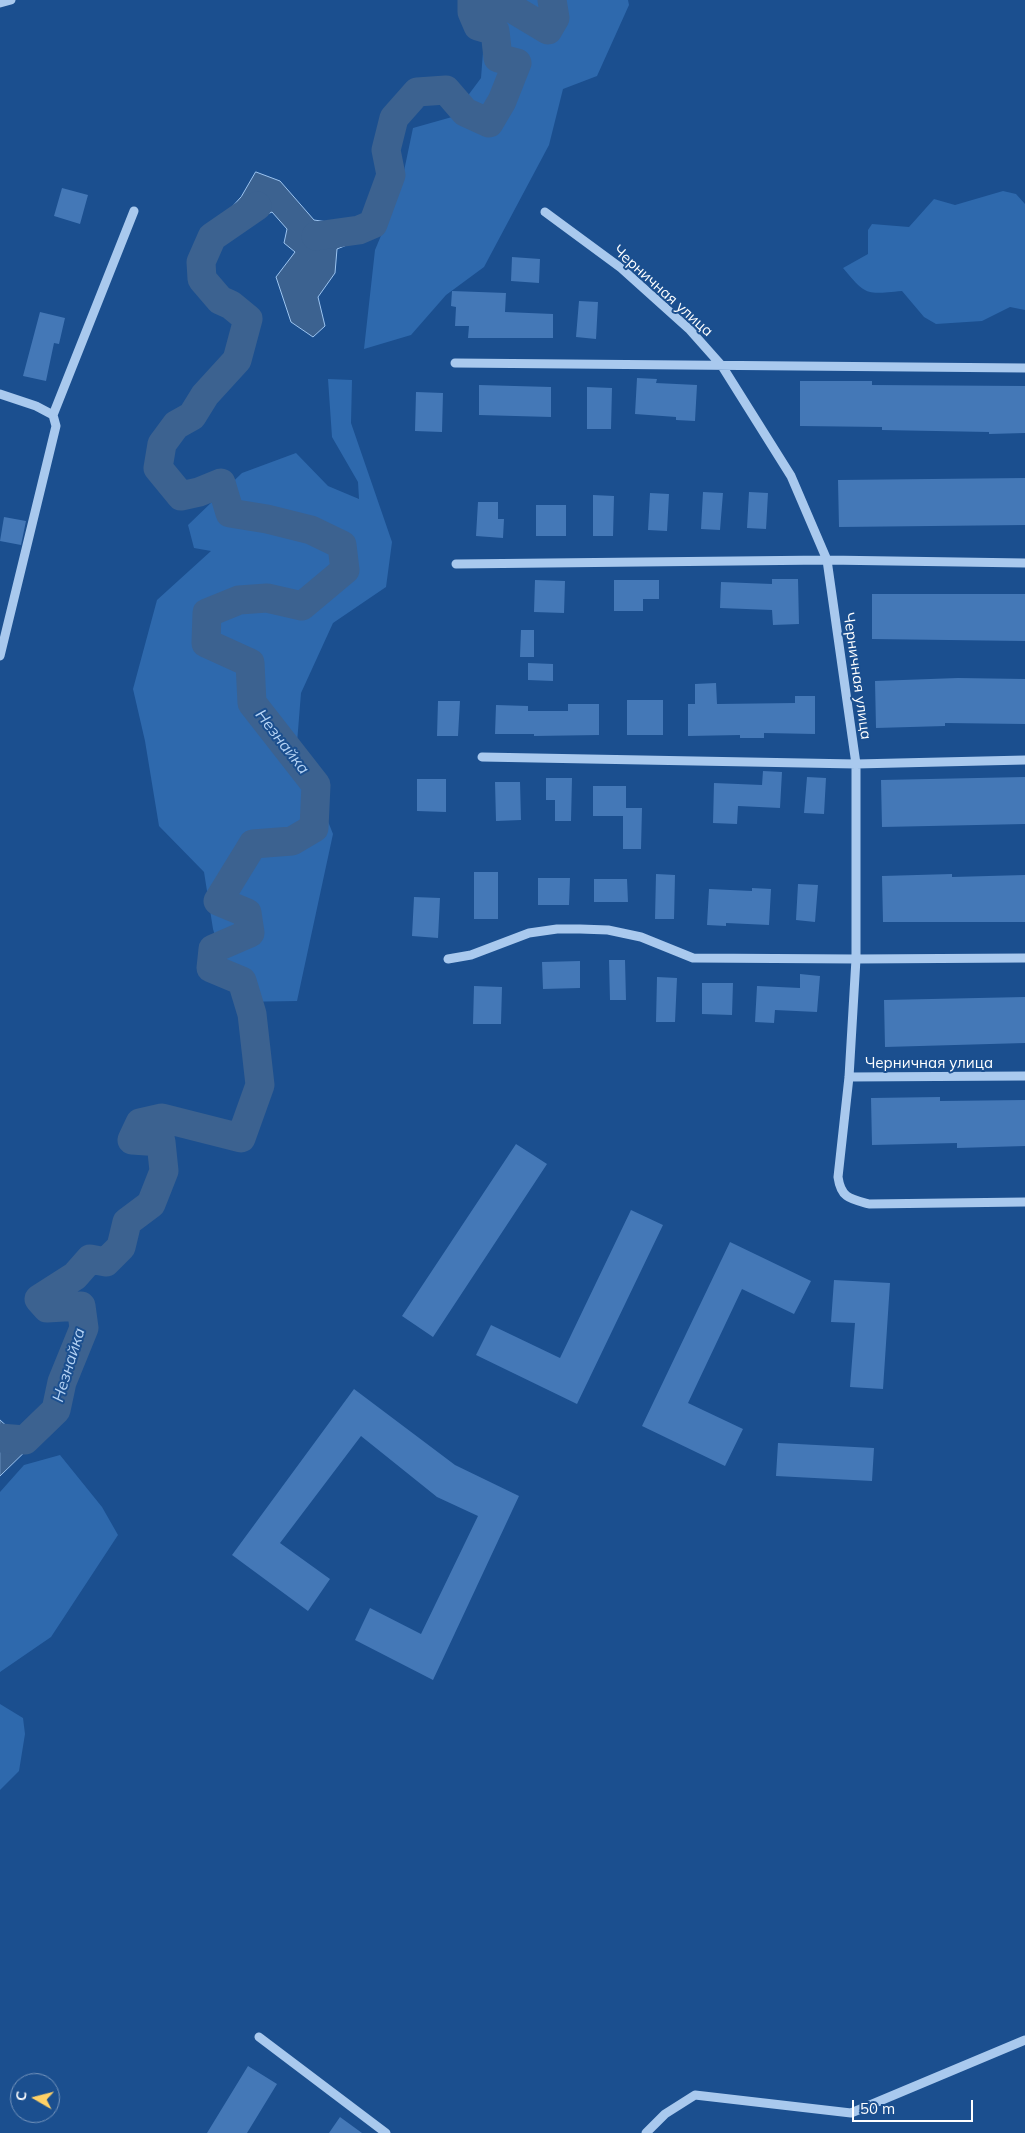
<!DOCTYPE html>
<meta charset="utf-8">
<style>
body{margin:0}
#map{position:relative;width:1025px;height:2133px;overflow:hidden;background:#1b4f8f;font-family:Mulish,sans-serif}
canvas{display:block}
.north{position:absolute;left:10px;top:2073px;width:50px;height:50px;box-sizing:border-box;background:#1b4f8f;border:1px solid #7695bc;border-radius:50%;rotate:278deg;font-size:14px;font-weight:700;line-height:20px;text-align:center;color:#fff}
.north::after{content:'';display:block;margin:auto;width:18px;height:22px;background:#ffd166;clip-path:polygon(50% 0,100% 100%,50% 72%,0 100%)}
.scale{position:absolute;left:852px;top:2100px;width:121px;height:22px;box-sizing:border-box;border:2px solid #fff;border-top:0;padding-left:6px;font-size:15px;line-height:18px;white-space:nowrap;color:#fff;-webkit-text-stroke:4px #1b4f8f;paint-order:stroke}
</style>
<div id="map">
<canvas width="1025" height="2133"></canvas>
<div class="north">С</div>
<div class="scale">50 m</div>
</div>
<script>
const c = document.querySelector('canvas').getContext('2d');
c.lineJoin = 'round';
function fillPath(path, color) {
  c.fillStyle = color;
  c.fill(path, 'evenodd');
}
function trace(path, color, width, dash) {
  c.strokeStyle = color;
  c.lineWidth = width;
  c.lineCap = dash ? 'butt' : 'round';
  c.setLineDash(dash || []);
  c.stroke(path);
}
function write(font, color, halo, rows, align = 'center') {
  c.font = font + ' Mulish,sans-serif';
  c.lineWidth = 4;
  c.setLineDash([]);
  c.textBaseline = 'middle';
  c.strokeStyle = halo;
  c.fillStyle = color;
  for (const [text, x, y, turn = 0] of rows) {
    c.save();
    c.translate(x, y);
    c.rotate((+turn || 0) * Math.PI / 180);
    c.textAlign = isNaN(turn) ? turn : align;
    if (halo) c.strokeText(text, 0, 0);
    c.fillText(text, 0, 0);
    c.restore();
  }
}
fillPath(new Path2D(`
 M487,0H628L629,5L597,76L563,89L549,145L484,267L446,295L411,335L364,349L375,250L400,190L413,128L452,117L481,78Z
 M1003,191L1016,194L1025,204V310L1010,307L982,321L936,324L924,317L902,291C867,294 867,297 843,268L868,254V230L872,224L909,227L934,199L955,205Z
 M328,379L352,380L351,423L392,542L386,587L333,623L301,693L297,743L333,834L297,1001L235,1002L213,929L204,872L159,826L145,741L133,689L157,600L211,551L194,548L188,525L242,473L296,453L328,486L359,499L358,482L332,437Z
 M60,1455L102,1507L118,1535L51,1637L0,1672V1492L24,1465Z
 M0,1704L23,1718L25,1734L19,1771L0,1790Z`), '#2e69ad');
const water = new Path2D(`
 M256,172L280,181L314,220L348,225L364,238L337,249L335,273L318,297L325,326L313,337L291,322L276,277L295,252L284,243L287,229L272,212L227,231L222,218L241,197Z
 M0,1420L11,1430L32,1433L36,1441L0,1476Z`);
fillPath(water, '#3c6290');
trace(water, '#9cc4f0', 1);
trace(new Path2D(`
 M490,0L508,6L548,30L555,18L552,0
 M316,236L359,230L373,224L391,175L386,150L394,118L417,92L446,90L465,112L489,123L502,101L517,63L498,58L495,31L478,26L472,12V0
 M0,1438L25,1440L56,1410L62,1382L84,1328L81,1306L47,1308L39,1299L75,1276L90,1259L106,1262L121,1247L127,1222L151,1204L164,1171L161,1142L132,1140L140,1123L162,1118L241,1138L260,1085L252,1014L242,981L211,968L213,949L250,933L247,913L218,901L253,844L292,841L314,828L316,785L252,703L250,663L206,643L207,613L239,600L267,598L302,606L345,570L342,545L311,530L267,519L230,513L221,483L199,492L181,496L158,468L162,444L176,425L192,416L205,395L237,360L248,319L231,305L220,300L202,279L201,262L212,237L257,206`), '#3c6290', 29);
fillPath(new Path2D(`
 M62,188L88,195L80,224L54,216Z
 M512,257L540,259L539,283L511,281Z
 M452,291L506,293L505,312L553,314V338H468L469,326H455L456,307L451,306Z
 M579,301L598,302L596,339L576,337Z
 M40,312L65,318L59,344L54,343L46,381L23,376Z
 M637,378L657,379L656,383L697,385L695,421L676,420V417L635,414Z
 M800,381H872V385L1025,386V433L989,434V432L882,430V427L800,426Z
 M479,385L551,387V417L479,415Z
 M587,387L612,388L611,429H587Z
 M416,392L443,393L442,432L415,431Z
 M1025,478V525L839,527L838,480Z
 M703,492L723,493L720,530L701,529Z
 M749,492L768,493L766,529L747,528Z
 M650,493L669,494L667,531L648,530Z
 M593,495L614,496L613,536H593Z
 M478,502H498V519H504L503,538L476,536Z
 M536,505H566V536H536Z
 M4,517L26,521L21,545L0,541Z
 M772,579H798L799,624L773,625L772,610L720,608L721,582L772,584Z
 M535,580L565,581L564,613L534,612Z
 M614,580H659V599H643V611H614Z
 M872,594H1025V641L872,639Z
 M521,630H534V657H520Z
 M528,663L553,664V681L528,680Z
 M958,678L1025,679V724L945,723V726L876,728L875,681Z
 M716,683L717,704L795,703V696H815V734L764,733V738H740V735L688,736V704H695V684Z
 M627,700H663V735H627Z
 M438,701H460L458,736H437Z
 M568,704H599V735L534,736V734H495L496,705L528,706V711H568Z
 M763,771L782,772L780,808L738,806L737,824L713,823L714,783L762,785Z
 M807,777L826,778L824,814L804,813Z
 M1025,777V824L882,827L881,780Z
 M546,778H572L571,821H555V800H546Z
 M417,779H446V812L417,811Z
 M495,782H520L521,820L496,821Z
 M593,786H626V808H642L641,849H623V816H593Z
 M474,872H498V919H474Z
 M656,874L675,875L674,919H655Z
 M952,874V877L1025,875V922H883L882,876Z
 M538,878H570L569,905H538Z
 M594,879H627L628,902H594Z
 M798,884L818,885L815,922L796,920Z
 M752,888L771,889L769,925L726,923V926L707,925L709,889L752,891Z
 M414,897L440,898L438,938L412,936Z
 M609,960H625L626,1000H610Z
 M580,961V988L543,989L542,962Z
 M800,974L820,976L817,1012L775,1010L774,1023L755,1022L757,986L800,988Z
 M657,977L677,978L675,1022H656Z
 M702,983H733L732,1015L702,1014Z
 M474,986L502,987L501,1024H473Z
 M1025,997V1043L885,1047L884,1000Z
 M940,1097V1101L1025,1100V1146L957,1148V1143L872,1145L871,1098Z
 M516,1144L547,1164L433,1337L402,1316Z
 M631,1210L663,1225L577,1404L476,1355L491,1325L560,1358Z
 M730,1242L811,1281L794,1314L742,1289L688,1403L743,1429L725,1466L642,1426Z
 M834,1280L890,1283L883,1389L850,1387L855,1323L831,1322Z
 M354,1389L455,1465L519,1496L433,1680L355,1640L370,1608L421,1634L478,1516L437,1497L361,1436L280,1543L330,1579L308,1611L232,1555Z
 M778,1443L874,1448L872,1481L776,1476Z
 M248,2066L277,2084L247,2133H207Z
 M340,2117L362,2133H329Z`), '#4478b7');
trace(new Path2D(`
 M0,3L11,0
 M545,212L621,268L690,330L722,366L791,476L827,560L856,764V959L849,1077L838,1177C841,1198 850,1199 869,1204L1025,1202
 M455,363L1025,368
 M0,394L36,406L53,415L56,426L0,656
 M53,415L134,211
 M456,564L827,560L1025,563
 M482,757L856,764L1025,760
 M448,959L471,955L529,933L557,929H580L608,930L641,937L693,958L856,959L1025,958
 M849,1077L1025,1076
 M259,2037L386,2133
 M646,2133L665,2114L695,2095L851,2113L1025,2040`), '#a9c9ee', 9);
write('15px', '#fff', '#1b4f8f', [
 ["Черничная улица",663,291,42],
 ["Черничная улица",857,676,82],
 ["Черничная улица",929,1063]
]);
write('italic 16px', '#b5d3f5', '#1b4f8f', [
 ["Незнайка",282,742,52],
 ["Незнайка",69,1365,-73]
]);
</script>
